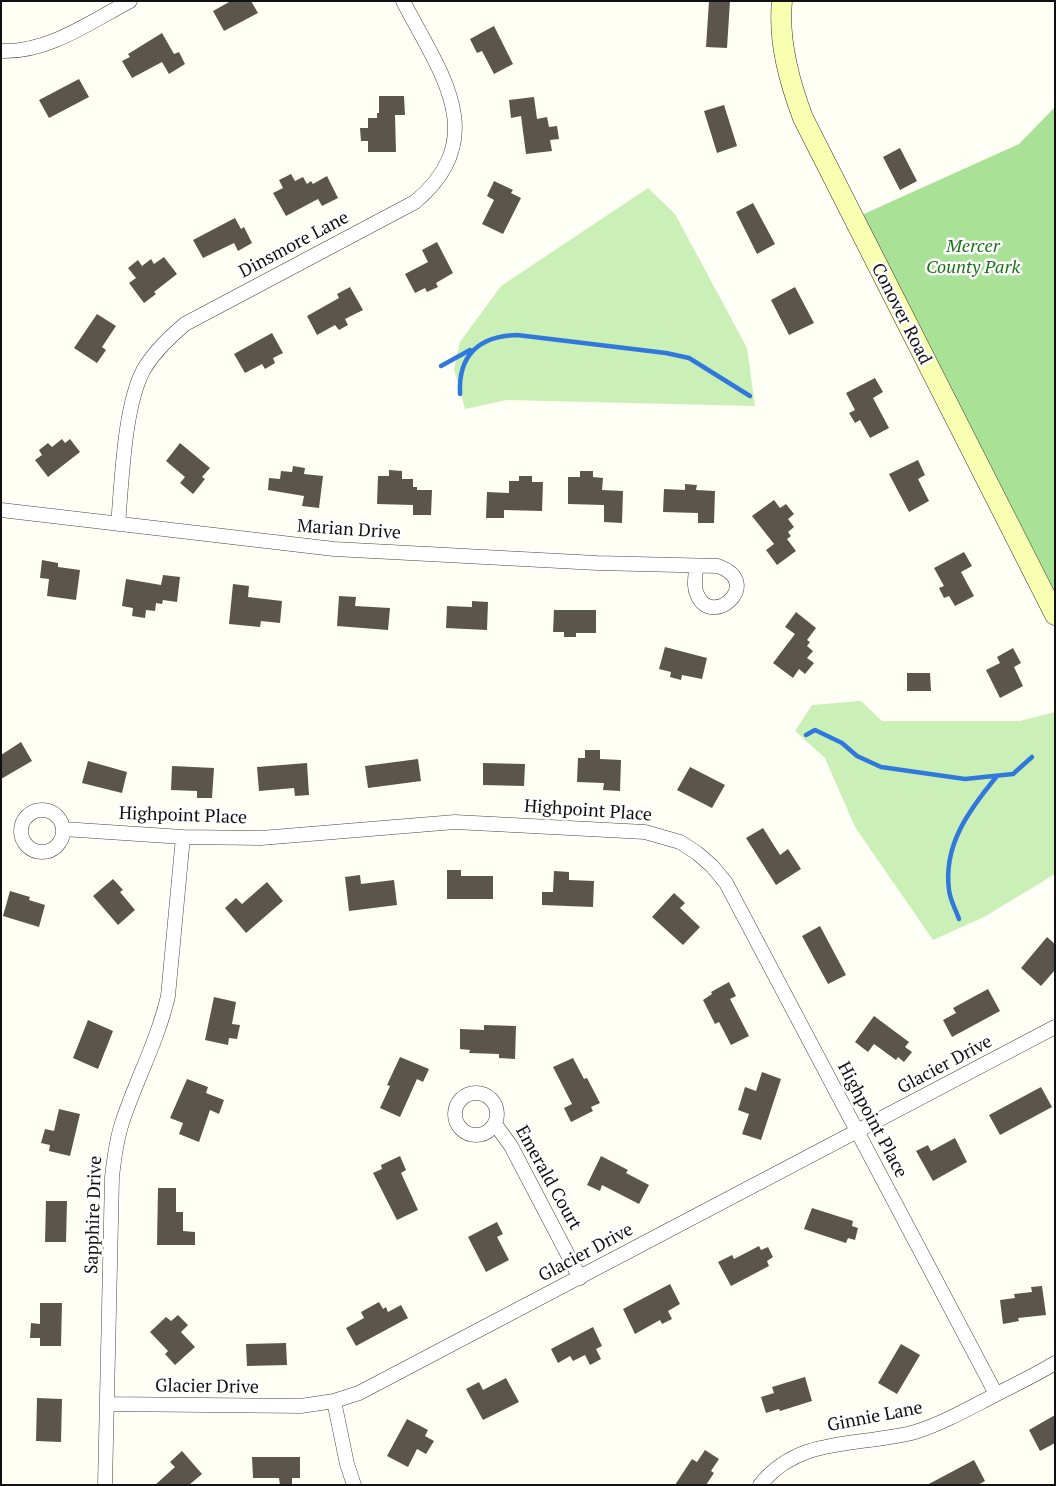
<!DOCTYPE html>
<style>
body{margin:0}
#map{position:relative;width:1056px;height:1486px;overflow:hidden;background:#fffff5;font-family:"PT Serif",serif}
canvas{display:block}
.frame{position:absolute;inset:0;border:2px solid #111;pointer-events:none}
</style>
<div id="map">
<canvas width="1056" height="1486"></canvas>
<div class="frame"></div>
</div>
<script>
const c = document.querySelector('canvas').getContext('2d');
c.lineJoin = 'round';
function fillPath(path, color) {
  c.fillStyle = color;
  c.fill(path, 'evenodd');
}
function trace(path, color, width, dash) {
  c.strokeStyle = color;
  c.lineWidth = width;
  c.lineCap = dash ? 'butt' : 'round';
  c.setLineDash(dash || []);
  c.stroke(path);
}
function write(font, color, halo, rows, align = 'center') {
  c.font = font + ' "PT Serif",serif';
  c.lineWidth = 5;
  c.setLineDash([]);
  c.textBaseline = 'middle';
  c.strokeStyle = halo;
  c.fillStyle = color;
  for (const [text, x, y, turn = 0] of rows) {
    c.save();
    c.translate(x, y);
    c.rotate((+turn || 0) * Math.PI / 180);
    c.textAlign = isNaN(turn) ? turn : align;
    if (halo) c.strokeText(text, 0, 0);
    c.fillText(text, 0, 0);
    c.restore();
  }
}
fillPath(new Path2D(`
 M648,188L675,214L747,348L755,406L507,400L465,409L454,369L460,342L501,286Z
 M861,701L882,721H1020L1055,712V874L984,917L933,940L855,827L825,758L795,731L812,705Z`), '#caf0b8');
fillPath(new Path2D(`
 M1055,107V615L855,218L1019,144Z`), '#a9e296');
trace(new Path2D(`
 M441,366L470,350
 M460,394C458,356 478,336 517,335L666,353L689,358L750,396
 M806,735L815,730L842,743L857,756L881,767L965,779L1013,774L1032,757
 M959,919C956,910 950,900 949,890C943,845 969,810 997,776`), '#3178dd', 4.5);
fillPath(new Path2D(`
 M231,1H251L258,13L224,31L213,11Z
 M709,1H730L727,48L706,47Z
 M494,26L513,64L494,74L482,51L477,53L470,39Z
 M162,33L174,54L179,52L185,64L169,74L162,62L132,78L122,61L130,57L128,54Z
 M79,79L89,97L49,118L39,100Z
 M379,96H404L405,115H395L396,152H368V141H361L360,128H368V118H377V113H379Z
 M534,97L537,119L547,117L549,127L557,126L559,139L550,140L552,151L526,154L521,116L511,118L509,100Z
 M724,105L737,146L717,153L704,111Z
 M900,148L917,181L900,190L883,157Z
 M291,174L295,181L303,177L307,184L311,181L313,184L327,176L338,198L322,206L318,199L286,216L273,193L283,188L279,180Z
 M494,181L513,190L511,193L521,198L503,234L482,224L494,200L487,196Z
 M753,203L775,244L757,254L736,212Z
 M235,218L241,229L244,227L252,243L238,251L234,243L203,258L193,240Z
 M437,242L453,273L436,283L438,287L427,292L425,288L415,293L405,274L428,262L422,250Z
 M164,257L177,274L154,292L156,294L144,303L129,283L136,278L128,268L138,260L142,266L151,259L154,264Z
 M350,287L363,310L345,319L348,325L339,330L335,325L317,335L307,316L339,298L337,294Z
 M795,287L814,323L789,335L771,300Z
 M97,314L116,326L102,347L106,350L97,363L74,348Z
 M272,333L283,353L273,358L275,363L265,369L262,364L245,373L234,354Z
 M875,378L883,392L873,398L889,428L870,438L860,420L855,423L849,413L855,410L846,393Z
 M62,439L65,443L70,439L80,452L48,477L35,460L42,455L39,450L48,443L52,447Z
 M180,443L210,468L202,477L205,479L193,494L180,483L185,477L166,461Z
 M918,460L925,475L918,479L929,501L909,512L889,474Z
 M293,466L305,468L304,474L323,476L319,508L302,506L304,496L268,490L269,478L280,479L281,471L292,472Z
 M389,470L402,471V479H413V487H417V490H432L431,515H413V505L377,504L378,476H389Z
 M580,471H593V477L603,478L602,490L623,491L622,523L604,522V505L568,504V477H580Z
 M519,476H532V482H543L542,511L504,510V518H486L487,492L509,493V481H519Z
 M685,484L697,485L696,490L715,491L714,523H698V513L663,512L664,489L685,490Z
 M774,500L780,508L786,504L794,514L788,519L794,527L788,532L791,536L787,539L796,551L777,565L766,550L774,544L752,516Z
 M964,552L972,566L961,572L974,596L955,606L949,596L944,598L939,588L944,586L934,568Z
 M42,560L58,563V567L80,570L76,600L47,596L49,579L40,578Z
 M163,575L180,577L177,602L163,600L162,604L156,603L155,611L146,610L145,618L132,616L133,608L122,606L126,579L161,585Z
 M233,584L249,586L248,597L282,601L280,623L261,621L260,627L229,624Z
 M339,596L356,597L355,606L390,608L388,630L337,626Z
 M472,601L488,602L487,630L446,628L447,606L472,607Z
 M554,610H596V633H576V637H564V632H553Z
 M796,612L816,628L807,640L810,642L807,646L813,651L807,658L814,663L805,674L799,669L793,678L773,663L795,634L785,627Z
 M665,647L707,658L702,679L682,675L681,680L670,677L671,672L659,669Z
 M1013,648L1021,663L1014,667L1023,686L1000,698L986,670L1000,663L997,657Z
 M907,673H930L931,691H907Z
 M21,742L32,761L1,779V755Z
 M585,750H600V759L621,760L620,791L603,790L604,783L577,782L578,758H585Z
 M418,759L421,781L368,788L365,766Z
 M88,761L127,772L122,793L82,783Z
 M307,763L309,795L295,796L294,788L259,791L257,767Z
 M483,763L525,764L524,786L483,785Z
 M172,766L214,768L212,798H197V791L171,790Z
 M690,767L725,785L712,808L677,790Z
 M763,828L780,855L788,849L801,869L776,885L746,838Z
 M447,870H461V876H493V899H447Z
 M554,871L569,872V880L594,881L593,907L542,905V892H553Z
 M360,875L361,884L394,880L397,905L349,911L345,877Z
 M113,879L123,890L120,892L135,910L118,925L93,896Z
 M267,882L283,901L246,933L225,908L236,898L242,904Z
 M10,891L30,897L29,900L45,905L39,927L3,916Z
 M674,893L685,903L680,908L700,927L683,945L652,917Z
 M820,926L846,975L828,984L802,936Z
 M1047,937L1055,944V970L1041,986L1021,968Z
 M729,982L736,996L730,999L749,1036L731,1045L719,1022L715,1024L703,1000L712,994L711,992Z
 M988,989L1000,1011L952,1037L943,1020L956,1013L953,1008Z
 M214,997L236,1002L232,1024L240,1025L237,1039L229,1038L228,1045L205,1040Z
 M874,1016L909,1042L905,1047L912,1052L904,1062L898,1057L896,1060L874,1044L868,1052L855,1042Z
 M88,1020L113,1031L98,1069L73,1058Z
 M484,1025L516,1026L515,1059L499,1058V1054L469,1053L470,1050L460,1049V1029L484,1030Z
 M400,1057L429,1069L423,1082L417,1079L400,1117L380,1108L390,1086L387,1085Z
 M573,1058L584,1079L587,1078L600,1103L591,1107L593,1111L571,1122L564,1108L572,1104L553,1067Z
 M762,1072L781,1079L761,1140L742,1134L749,1114L738,1110L745,1087L756,1091Z
 M187,1079L208,1087L206,1093L224,1100L219,1114L210,1110L199,1142L179,1134L183,1123L170,1118Z
 M1041,1087L1052,1107L1000,1135L989,1115Z
 M59,1109L80,1114L70,1156L49,1151L50,1145L41,1143L45,1129L54,1131Z
 M955,1138L967,1162L933,1181L916,1151L928,1145L931,1151Z
 M400,1156L406,1170L401,1173L418,1210L397,1220L373,1173L382,1169L381,1165Z
 M601,1156L628,1170L626,1173L649,1185L639,1204L602,1185L600,1191L587,1185Z
 M158,1188H176V1212H183V1231L195,1232V1245H157Z
 M46,1201H67L66,1242H45Z
 M812,1208L853,1221L852,1226L858,1228L855,1240L848,1238L846,1243L804,1229Z
 M497,1222L503,1234L497,1237L509,1260L486,1272L468,1237Z
 M759,1246L761,1250L768,1247L773,1257L767,1261L769,1266L731,1286L718,1262L732,1255L734,1259Z
 M670,1284L680,1304L668,1311L672,1319L662,1324L660,1320L635,1334L623,1309Z
 M1042,1286L1046,1315L1018,1318L1019,1321L1003,1324L1000,1300L1015,1298L1014,1294L1032,1292L1031,1287Z
 M379,1302L383,1309L386,1307L388,1312L401,1305L408,1318L356,1346L346,1328L364,1318L361,1312Z
 M40,1303H62L61,1346H40V1338H30L31,1323L40,1324Z
 M178,1315L188,1325L181,1332L195,1347L175,1365L165,1354L168,1351L150,1332L166,1317L171,1321Z
 M593,1327L602,1346L596,1349L601,1359L590,1365L585,1355L573,1361L570,1356L558,1363L551,1349Z
 M286,1343L287,1365L247,1366L246,1344Z
 M901,1344L920,1355L897,1394L878,1383Z
 M805,1377L812,1401L780,1411L779,1409L766,1413L761,1397L774,1393L772,1387Z
 M506,1378L519,1402L483,1420L466,1389L479,1382L483,1390Z
 M37,1398L62,1399L61,1442L36,1441Z
 M1055,1415V1443L1040,1451L1029,1430Z
 M407,1419L428,1430L425,1436L434,1441L426,1454L417,1449L408,1467L387,1456Z
 M705,1450L719,1459L711,1471L714,1473L706,1485H675L692,1459L697,1462Z
 M182,1451L202,1474L189,1485H155L175,1467L170,1462Z
 M252,1457H300V1478H292V1485H280L279,1478H253Z
 M974,1460L985,1481L978,1485H927Z`), '#5b554c');
const street = new Path2D(`
 M1,51C48,53 90,22 130,1
 M1,510L334,549L597,563L718,566C765,583 711,630 697,594C693,586 696,575 696,566
 M118,524C122,481 124,405 144,369C155,351 169,338 185,324L415,202C493,137 439,71 403,1
 M21 831a21 21 0 1 1 42 0a21 21 0 1 1-42 0Z
 M63,829L183,837L261,838L455,822L645,832L680,842L697,853L712,866L726,883L996,1394
 M455 1114a21 21 0 1 1 42 0a21 21 0 1 1-42 0Z
 M495,1124L511,1146L580,1278
 M334,1401L347,1464L354,1485
 M107,1404L301,1406L334,1401L359,1393L1055,1027
 M105,1485L112,1177C114,1159 116,1141 122,1123C136,1080 158,1040 168,996L183,837
 M760,1485C800,1435 860,1447 915,1432C941,1424 966,1410 991,1397C1012,1386 1034,1376 1055,1363`);
const secondary = new Path2D(`
 M782,1C778,41 789,81 803,118L1055,615`);
trace(street, '#444', 15);
trace(secondary, '#333', 21);
trace(street, '#fff', 14);
trace(secondary, '#f9ffb0', 20);
write('18px', '#111', '#fff', [
 ["Dinsmore Lane",294,245,-28],
 ["Conover Road",901,314,63],
 ["Marian Drive",349,530,4],
 ["Highpoint Place",588,811,4],
 ["Highpoint Place",183,816,2],
 ["Glacier Drive",945,1065,-28],
 ["Highpoint Place",872,1120,62],
 ["Emerald Court",548,1178,61],
 ["Sapphire Drive",94,1215,-88],
 ["Glacier Drive",586,1253,-28],
 ["Glacier Drive",207,1387,1],
 ["Ginnie Lane",875,1417,-11]
]);
write('italic 18px', '#197217', '#fff', [
 ["Mercer",973,247],
 ["County Park",973,268]
]);
</script>
